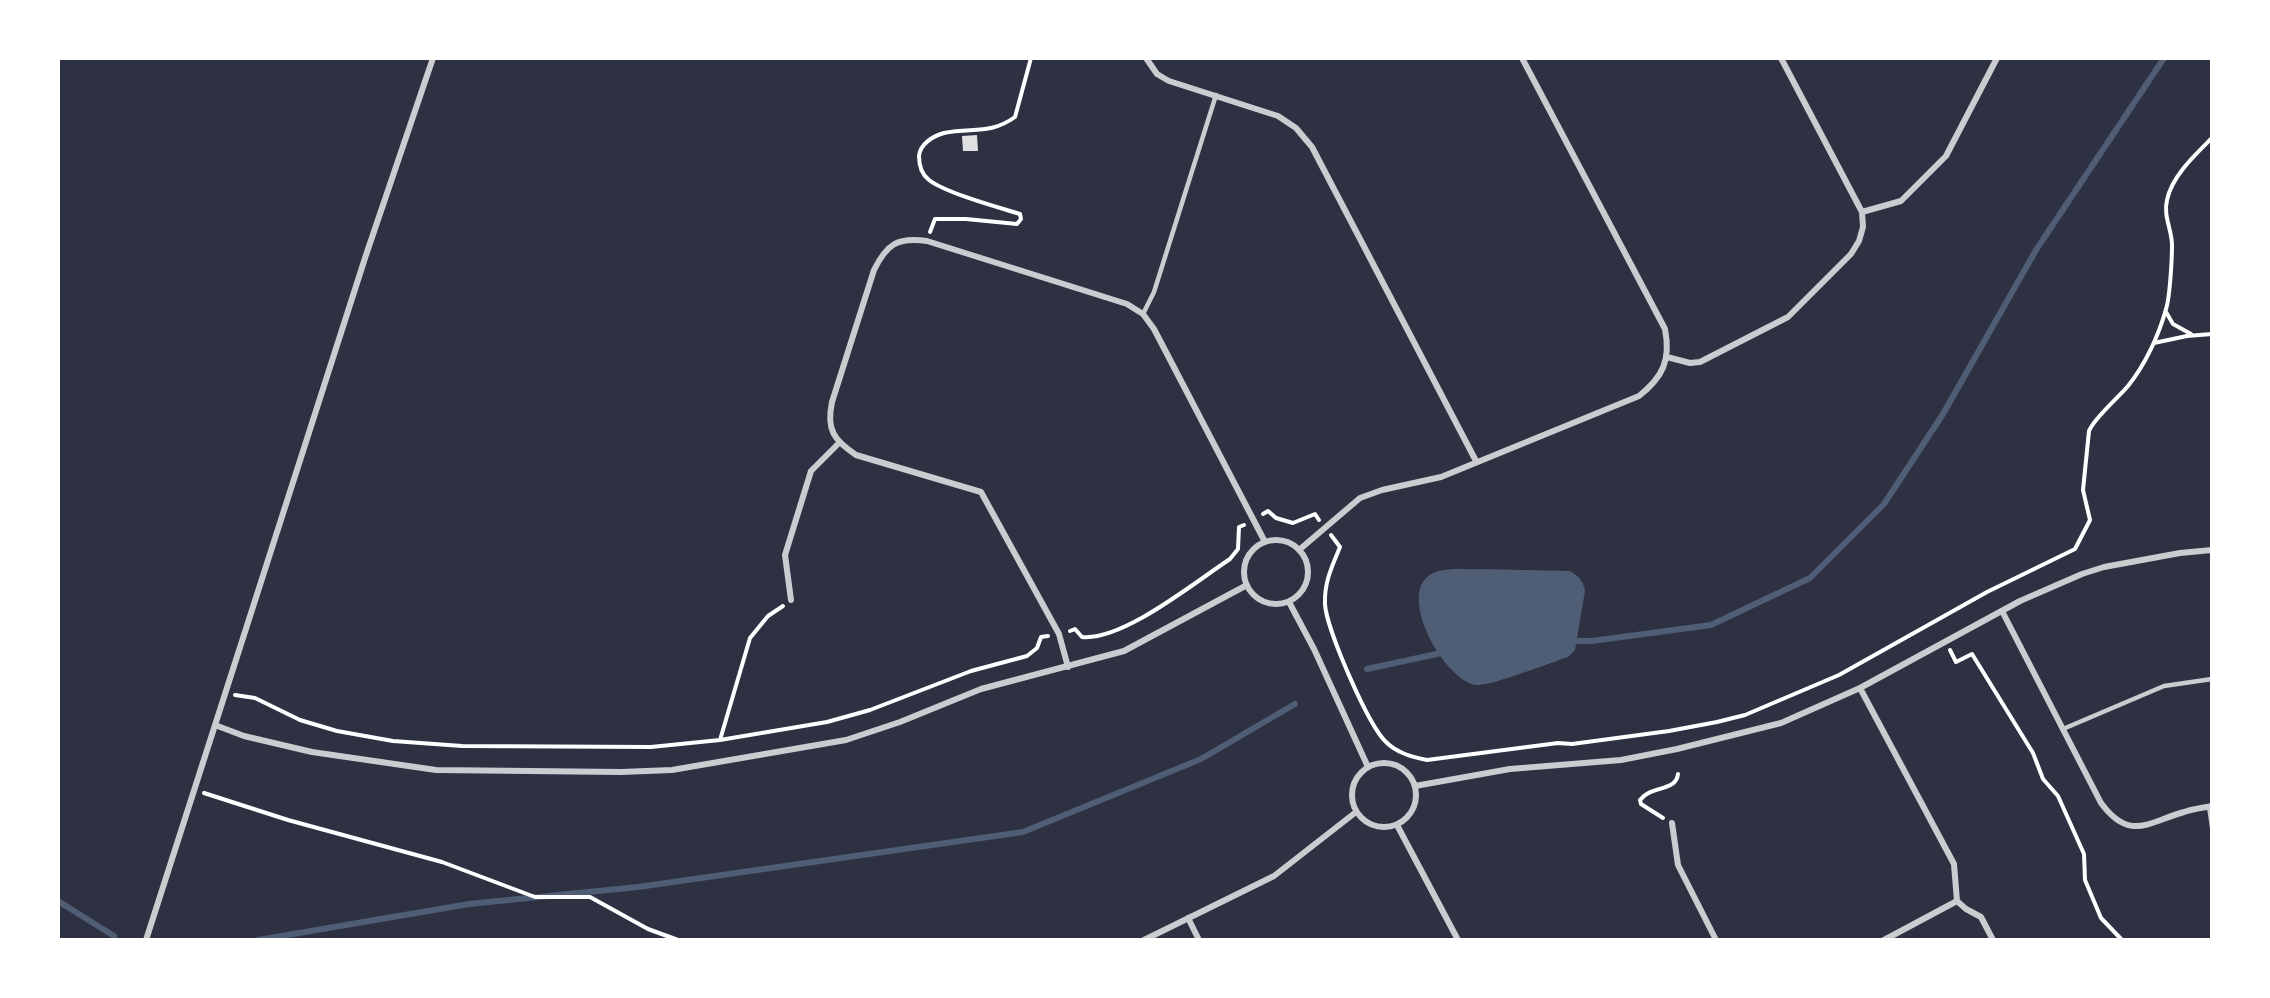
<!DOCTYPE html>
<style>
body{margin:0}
#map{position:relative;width:2270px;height:998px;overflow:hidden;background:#2d3142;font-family:"Exo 2",sans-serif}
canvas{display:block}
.frame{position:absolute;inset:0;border:60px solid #fff;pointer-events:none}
</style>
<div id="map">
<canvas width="2270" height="998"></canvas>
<div class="frame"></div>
</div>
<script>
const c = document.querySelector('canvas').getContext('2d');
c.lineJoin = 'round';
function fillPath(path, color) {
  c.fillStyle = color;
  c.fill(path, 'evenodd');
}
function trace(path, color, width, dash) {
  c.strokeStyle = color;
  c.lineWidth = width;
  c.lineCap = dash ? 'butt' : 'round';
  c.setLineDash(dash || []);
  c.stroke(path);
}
fillPath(new Path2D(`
 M1479,569L1570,571C1579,577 1583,580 1585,591L1575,650L1568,657C1552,662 1489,687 1476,685C1446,681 1401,603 1426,578C1437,566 1464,570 1479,569Z`), '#4f5d75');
trace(new Path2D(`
 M1569,641H1592L1711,625L1810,578L1884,504L1943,414L2036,250L2164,58
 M1367,669L1446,652
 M58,901L114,936
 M258,940L469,904L638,887L1023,832L1201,759L1295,704`), '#4f5d75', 6);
fillPath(new Path2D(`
 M977,135L978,151H963L962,136Z`), '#e0e0e3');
trace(new Path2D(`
 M930,232L935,219H966L1017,224L1021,219L1020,214C997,207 946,193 929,180C921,174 919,166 919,156C920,144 933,136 944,133C972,127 990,135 1015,117L1031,58
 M2166,312L2173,324L2191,334
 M2154,343L2187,336L2212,334
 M1263,514L1268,511L1276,518L1293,523L1315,514L1319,520
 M1331,535L1340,547C1332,566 1324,583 1325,604C1326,628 1368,725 1386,742C1397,753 1412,757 1427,760L1558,743L1572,744L1669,731L1717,722L1745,715L1839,675L1987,592L2075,549L2090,520L2083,490L2089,431C2094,418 2117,399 2128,386C2145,365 2159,335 2166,309C2170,297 2172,258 2172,245C2172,230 2163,216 2167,200C2172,176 2195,155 2212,138
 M1070,631L1075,629L1082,637C1123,641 1195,582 1230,559L1238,549L1239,527L1244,525
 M1950,650L1956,662L1972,654L2033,753L2043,779L2058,796L2084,854L2085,880L2101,918L2122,940
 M235,695L255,698L300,720L337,731L393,741L462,746L651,747L720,740L827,722L870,710L971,671L1027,656L1037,648L1041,637L1048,636
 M720,740L750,638L768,616L783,606
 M204,793L288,820L442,862L535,897H590L648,929L678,940
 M1663,818L1641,804L1640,800C1651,785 1676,792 1678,774`), '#fff', 4);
trace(new Path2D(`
 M1143,314L1154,292L1216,95
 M2063,729L2164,686L2212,679
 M2209,806L2212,827`), '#caccd0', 4.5);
trace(new Path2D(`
 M1146,58L1157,74L1169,81L1278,116L1296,128L1312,147L1476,461
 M1862,212L1901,201L1946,156L1997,58
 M1667,357L1690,363L1700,362L1788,317L1851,254L1859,241L1863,227L1862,212L1781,58
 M1244 572a32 32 0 1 1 64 0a32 32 0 1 1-64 0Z
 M1299,550L1360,498L1382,490L1441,477L1639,396C1663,377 1671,360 1665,329L1522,58
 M791,600L785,555L811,471L839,443
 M1289,602L1314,649L1368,767
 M2002,611L2101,803C2130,842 2148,822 2184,812C2193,809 2202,808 2212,806
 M1068,667L1059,634L981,492L856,455C834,440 826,430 832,402L874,270C887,244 897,237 927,241L1127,304L1143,314L1154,329L1265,542
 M1860,688L1954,864L1957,901L1966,909L1981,917L1993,940
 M215,725L244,736L312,752L436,770L621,772L672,770L846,740L900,722L981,689L1124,651L1247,585
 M1352 795a32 32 0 1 1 64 0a32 32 0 1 1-64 0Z
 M1415,786L1510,769L1621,760L1677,749L1781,723L1860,688L2020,601L2082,574L2104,567L2180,553L2212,550
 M1672,823L1678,865L1716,940
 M1397,825L1458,940
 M1188,918L1199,940
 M146,940L366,255L433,58
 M1144,940L1274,876L1356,812
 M1884,940L1957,901`), '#caccd0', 6);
</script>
